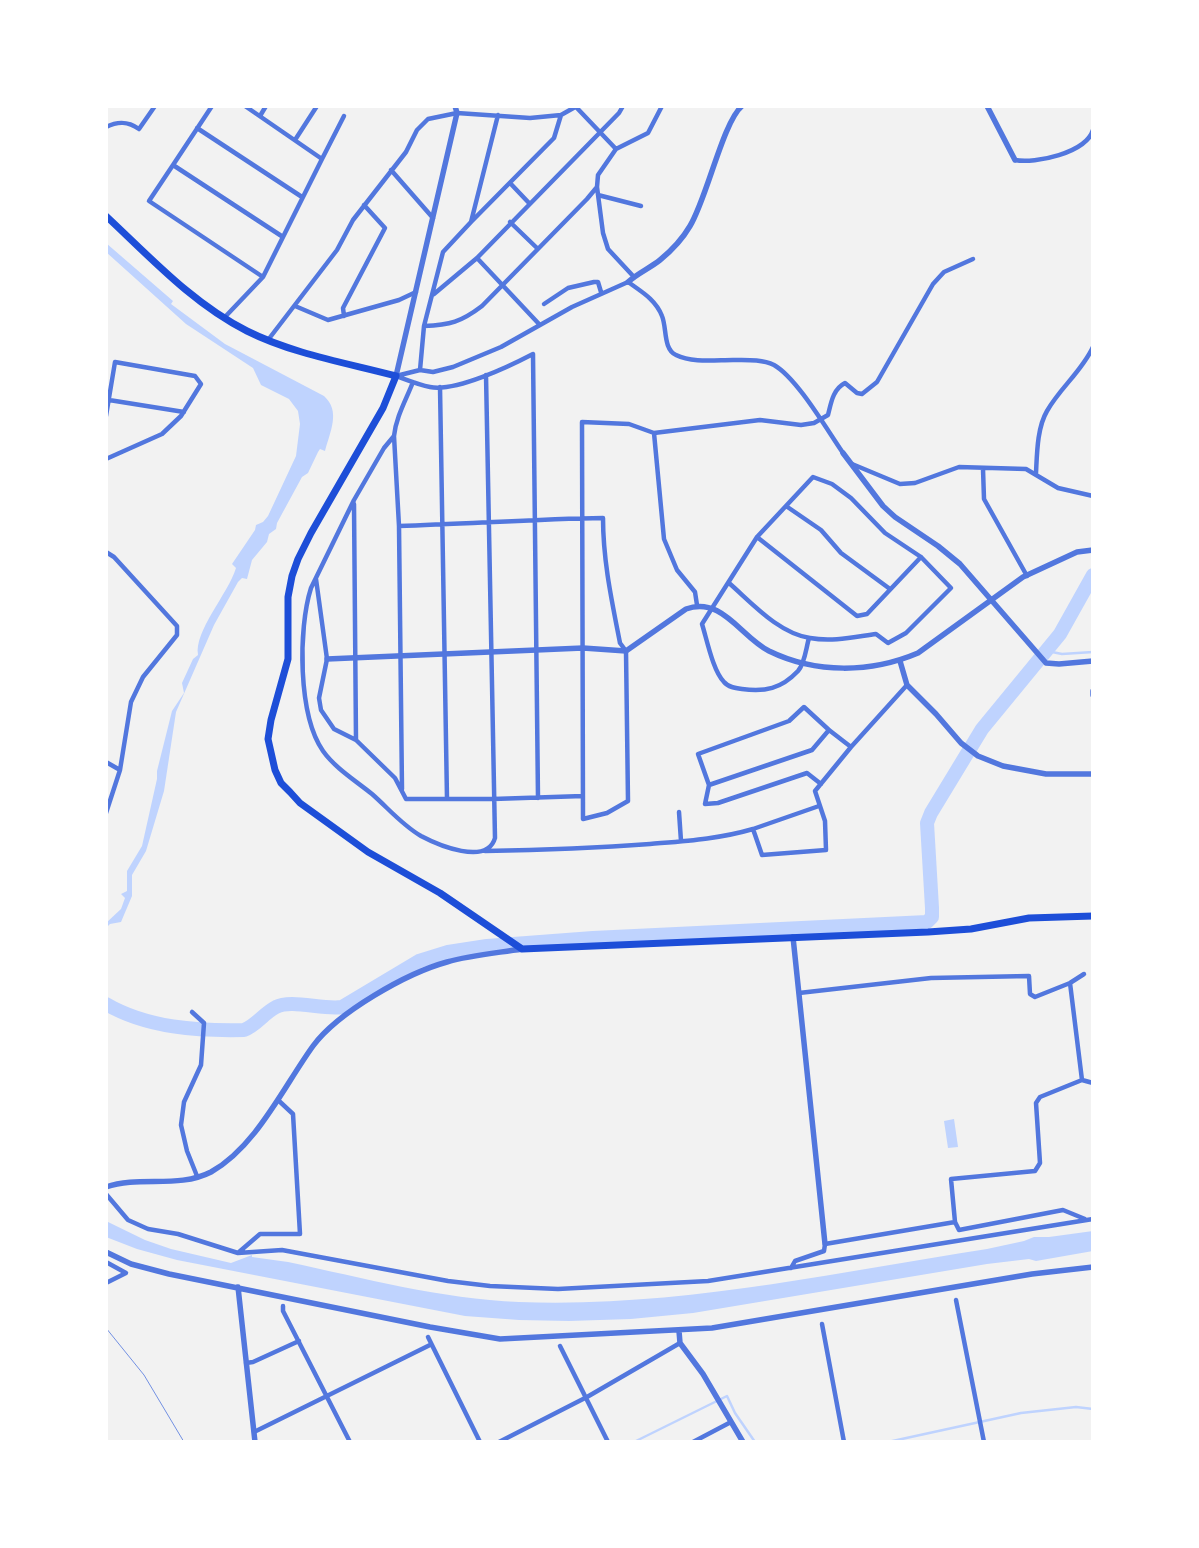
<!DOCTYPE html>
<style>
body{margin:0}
#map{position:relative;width:1199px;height:1548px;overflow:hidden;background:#f2f2f2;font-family:"Crimson Pro",serif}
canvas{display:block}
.frame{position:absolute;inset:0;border:108px solid #fff;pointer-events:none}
</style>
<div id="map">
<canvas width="1199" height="1548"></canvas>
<div class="frame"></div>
</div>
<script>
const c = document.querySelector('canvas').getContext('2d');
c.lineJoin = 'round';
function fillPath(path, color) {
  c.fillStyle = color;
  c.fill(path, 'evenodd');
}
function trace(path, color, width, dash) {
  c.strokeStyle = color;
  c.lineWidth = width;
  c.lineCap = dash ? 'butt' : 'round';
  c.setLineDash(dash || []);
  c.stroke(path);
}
fillPath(new Path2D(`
 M106,243L173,301L171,304L225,344L324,396C341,411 330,432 325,451L320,449L318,452L308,473L302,477L277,523L276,529L269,534L267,542L252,560L247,579L242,578L238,582L214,625L176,712L164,791L146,851L132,875V896L121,922L110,924L106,928V923L121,909L125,898L121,894L127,891V871L142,846L157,779V771L172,711L184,693L182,683L193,659L198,655C194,631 228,594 236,568L232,564L255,530L256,525L263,522L268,516L296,456L300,424L298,411L289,399L261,385L253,368L186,324L106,252Z
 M954,1119L958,1147L948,1148L944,1121Z
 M106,1221L145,1240L171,1249L231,1263L252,1255V1257L288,1262C364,1278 441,1299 519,1302C677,1308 831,1273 987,1249L1024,1241L1034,1237H1049L1093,1231V1251L1036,1261L1029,1259L987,1264L693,1313L631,1319L569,1321L519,1320L465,1316L177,1260L137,1249L106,1237Z`), '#bfd3fe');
trace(new Path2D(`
 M1047,651L1062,654L1093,652
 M634,1442L727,1396L735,1413L755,1442
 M888,1442L1021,1413L1076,1407L1093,1409`), '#bfd3fe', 2.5);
trace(new Path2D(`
 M106,1004C147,1028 198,1031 244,1030C257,1025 264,1013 276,1007C291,999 323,1010 342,1007L419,961L448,952L487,946L593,938L927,922L932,917V908L927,823L931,813L982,729L1060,634L1093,575`), '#bfd3fe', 14);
trace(new Path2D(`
 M212,106L173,165L283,237
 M576,107L616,149
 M498,115L471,222L554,138L561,115
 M260,116L266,106
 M106,127C118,121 128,121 139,129L155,106
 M197,128L302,197
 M295,140L317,106
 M322,159L344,116
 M1015,160C1035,164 1086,153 1093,130
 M173,165L149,201L263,277
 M391,170L433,218
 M510,183L529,203
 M597,187L603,233L608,249L634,277
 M598,195L641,206
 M510,222L538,249
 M477,258L539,324
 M434,294L477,258L619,113L623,106
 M544,304L568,288L594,282H598L601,292
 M295,306L328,320L399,300L416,292
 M344,316L343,308L385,228L364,205
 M224,318L263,277L322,159L245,106
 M424,326C450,325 461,322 482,306L587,199L597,187L598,175L616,149L648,133L662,106
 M268,340L337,250L353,220L406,152L417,130L428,119L457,113L530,118L561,115L577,106
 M420,370L424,326L443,252L471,222
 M396,376C407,380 419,385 430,387C456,392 510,366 533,354L538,798
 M396,376L420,370L433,372L453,367L501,347L572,307L628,282C642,292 656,300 662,316C667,328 663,349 676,355C692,363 715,360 733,360C746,360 762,359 774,365C797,378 827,430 843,453
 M440,387L447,799
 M109,400L184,412
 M106,416L115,362L195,376L201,384L181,416L162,434L106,459
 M654,433L664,539L677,570L695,592L697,605
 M394,436L384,448L354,500L311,588C298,629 298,715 323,751C335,768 356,781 372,794C388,808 402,825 421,836C438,845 487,866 495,838L486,375
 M852,464L900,484L915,483L959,467L1026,469L1058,488L1093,496
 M983,469L984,499L1027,576
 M1036,473C1037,454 1037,428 1047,411C1060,388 1082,371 1093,347
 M354,504L356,740
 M786,506L821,530L841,553L890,589
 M399,526C467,524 536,519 603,518C603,561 612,602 620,643L626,651L628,801L607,813L583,819L582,422L629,424L654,433L760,420L801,425L814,423L828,415C831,403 833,389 845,383L857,393L862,394L877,382L933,284L944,272L973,259
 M757,537L857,616L867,614L921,557
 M106,552L114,557L177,626V635L143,677L131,702L120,770L106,813
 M316,579L327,659L319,698L321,710L334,729L356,740L395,778L406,799H493L583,796
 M729,583C752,603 778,633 810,638C832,642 854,637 876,634L888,643L906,633L951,588L921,557L885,533L851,498L832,484L813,477L757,537L702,624C707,640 713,671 724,682C728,687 735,688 742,689C765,692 781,689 798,671C805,663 806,648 809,638
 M106,762L120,770
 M821,784L807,773L718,803L705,804L709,785L812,750L829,730L851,747
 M709,785L698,754L789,721L804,707L829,730
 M402,789L399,526L394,436C396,417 406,400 413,382
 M679,812L681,841
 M753,829L819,806
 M485,851C540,850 595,848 650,844C685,841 719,839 753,829L762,855L826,850L825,821L815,791L851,747L907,685
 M1070,983L1082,1080
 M799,993L931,978L1029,976L1030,994L1035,997L1070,983L1084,974
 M192,1012L204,1023L201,1065L184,1102L181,1125L187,1151L197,1176
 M106,1194L128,1220L148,1229L178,1234L238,1253L282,1250L448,1281L490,1286L558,1289L708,1281L1093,1219
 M1085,1219L1063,1210L959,1230L955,1222L951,1179L1035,1171L1040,1163L1036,1103L1040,1097L1082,1080L1093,1083
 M239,1252L260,1234H300L293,1114L278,1100
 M106,1262L126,1273L106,1283
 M791,1268L795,1261L824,1251L825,1244L955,1222
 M956,1300L984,1442
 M283,1306V1311L350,1442
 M822,1324L844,1442
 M428,1337L480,1442
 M560,1346L608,1442
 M246,1363L253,1362L299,1341
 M254,1432L430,1345
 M499,1442L587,1397L680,1343
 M693,1442L731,1422`), '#5277de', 4.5);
trace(new Path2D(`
 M987,106L1015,160
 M628,282C638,273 650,268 660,260C671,251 683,238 690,226C707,198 723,122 742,106
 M396,376L457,113L455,106
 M843,453L883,506L895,517L938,546L960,564L1046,663L1059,664L1093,661
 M327,659L583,648L626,651L686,609C722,596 740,636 769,651C816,674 871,673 918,653L1023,577L1077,552L1093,550
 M900,661L907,685L936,714L961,743L978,756L1003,766L1046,774H1093
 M1093,691V695
 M793,937L825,1244
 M106,1187C140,1175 178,1189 211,1172C256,1147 284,1086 313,1046C338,1012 407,973 447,962C471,955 497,953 522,949
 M106,1252L131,1264L169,1274L430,1327L500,1339L712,1328L1032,1274L1093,1267
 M238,1287L255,1442
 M679,1331L680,1343L703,1374L743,1442`), '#5277de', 5.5);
trace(new Path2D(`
 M106,216C150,257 193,304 247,331C293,354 347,363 396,376L383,408L311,533L298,559L292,576L288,597V659L271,720L268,739L275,770L281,783L290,792L300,803L368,852L440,893L522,949L928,932L971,929L1029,918L1093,916`), '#1d4ed8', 7);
trace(new Path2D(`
 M106,1328L144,1375L184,1442`), '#7290e2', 1);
</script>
